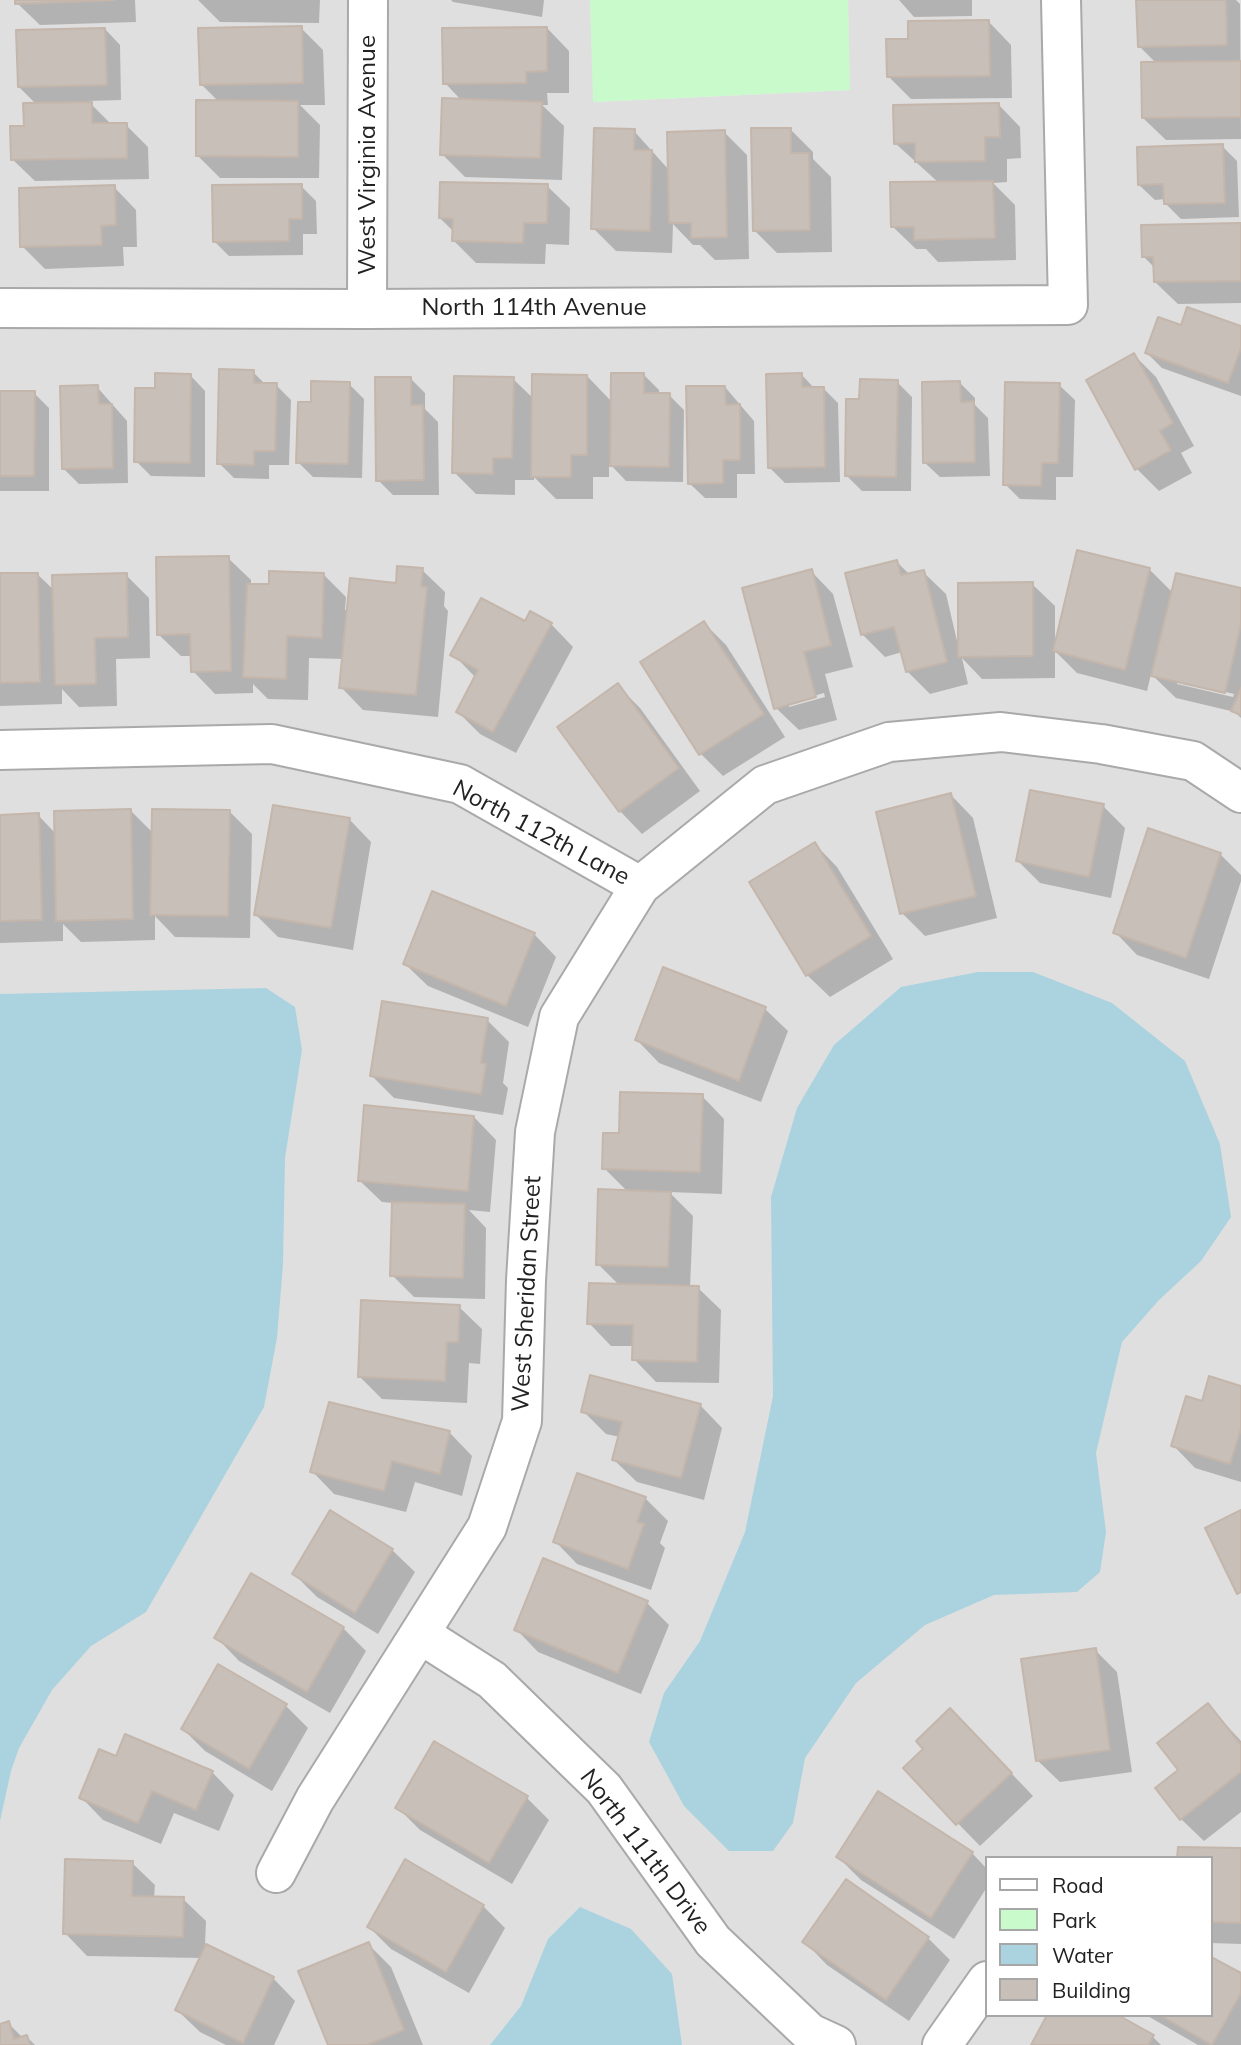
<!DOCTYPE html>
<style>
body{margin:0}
#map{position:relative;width:1241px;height:2045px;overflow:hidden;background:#f2efe9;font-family:Mulish,sans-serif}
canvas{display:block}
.legend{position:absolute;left:985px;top:1856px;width:228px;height:161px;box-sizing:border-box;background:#fff;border:2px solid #a7a7a7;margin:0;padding:9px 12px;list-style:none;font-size:21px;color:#222}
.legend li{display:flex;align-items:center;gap:14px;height:35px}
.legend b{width:35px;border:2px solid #a7a7a7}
</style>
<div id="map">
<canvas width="1241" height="2045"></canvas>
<ul class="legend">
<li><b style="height:9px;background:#fff"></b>Road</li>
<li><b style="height:19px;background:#c8facc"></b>Park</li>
<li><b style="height:19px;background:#aad3df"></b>Water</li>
<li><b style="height:19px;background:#c7bfb8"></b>Building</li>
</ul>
</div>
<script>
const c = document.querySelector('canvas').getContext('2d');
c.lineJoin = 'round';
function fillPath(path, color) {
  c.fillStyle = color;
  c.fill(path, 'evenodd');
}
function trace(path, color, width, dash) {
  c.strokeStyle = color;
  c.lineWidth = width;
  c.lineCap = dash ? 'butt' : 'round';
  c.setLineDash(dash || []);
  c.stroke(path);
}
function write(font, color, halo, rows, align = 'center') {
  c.font = font + ' Mulish,sans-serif';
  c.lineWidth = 5;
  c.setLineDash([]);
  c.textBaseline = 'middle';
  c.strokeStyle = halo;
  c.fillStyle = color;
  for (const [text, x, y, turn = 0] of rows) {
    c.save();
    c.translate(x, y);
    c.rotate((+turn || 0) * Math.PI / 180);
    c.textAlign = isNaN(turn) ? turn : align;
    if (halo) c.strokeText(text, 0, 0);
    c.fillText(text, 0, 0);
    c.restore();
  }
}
fillPath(new Path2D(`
 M0,0H590L594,102L849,90L848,0H1241V2045H0ZM987,1858H1211V2015H987Z`), '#e0dfdf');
fillPath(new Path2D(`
 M590,0H848L850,90L593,102Z`), '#c8facc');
fillPath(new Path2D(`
 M978,972H1033L1112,1003L1185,1061L1220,1144L1231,1217L1201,1261L1159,1300L1122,1342L1096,1453L1106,1532L1100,1572L1077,1592L994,1595L925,1625L856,1683L805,1758L793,1823L773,1851H729L684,1806L649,1742L664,1693L700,1641L745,1532L773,1396L771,1197L797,1108L834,1045L901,987Z
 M266,988L295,1007L302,1050L285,1158L283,1264L277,1338L264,1407L146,1612L91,1646L52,1690L19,1748L11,1771L0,1821V994Z
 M580,1907L631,1929L672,1974L682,2045H490L521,2006L548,1939Z`), '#aad3df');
fillPath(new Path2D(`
 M17,0H135L136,22L40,25L17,3Z
 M198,0H320L319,23L220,22Z
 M451,0H544L542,17L453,2Z
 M899,0H988H972V16L914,17Z
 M1138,0H1236L1240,4L1241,139L1166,140L1143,118L1157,64L1139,46Z
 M989,22L1011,45L1012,98L911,99L889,77L910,40Z
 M301,28L323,50L325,105H300L320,125L319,178H220L197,155L219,102L201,84Z
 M547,28L569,51V93H547L548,105H542L564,126L562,180L465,177L442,154L462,101L445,83Z
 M105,29L120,45L121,100L88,101L112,125H126L148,147L149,179L35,181L12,159L37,105L19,87Z
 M998,104L1020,127L1021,158L1007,159V182L993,183L1015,205L1016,260L938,262L926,249H916L893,227L939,183L895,143Z
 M790,129L813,152V159L831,177L832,252L777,253L754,230Z
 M634,131L669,170L724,132L747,155L749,259L715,260L700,245H693L673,224L672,253L616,251L593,228Z
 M1222,146L1237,161L1239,217L1181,219L1166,204V199L1155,200L1139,185Z
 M301,186L316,201L317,234H303V255L229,256L214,241Z
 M547,186L570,208L569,245L546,244L545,264L476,263L454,241V232L440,218Z
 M114,187L136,210L137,247H123L124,266L45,269L22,246Z
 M1241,224V303L1178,304L1155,282V268L1143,256Z
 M1182,327L1241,328V396L1162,368L1147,353Z
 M1134,355L1156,377L1194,446L1181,453L1192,473L1159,491L1137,469Z
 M253,372L266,385H276L291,400L289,465H269V479L234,478L219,463Z
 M801,374L815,389L823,388L838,403L840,482L785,483L770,468Z
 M190,375L205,391V477L151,476L136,461L157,389Z
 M644,375L659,390V395H669L684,410L683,482L626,481L609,463V477H593V499H556L534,477V480H515V495L476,494L454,472L513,379L534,399L587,376L612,402Z
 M410,378L425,393V409L438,422L439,495H393L378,480Z
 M897,382L912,397L911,491H862L847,476L861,400Z
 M960,383L975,398V405L988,418L990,476L940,477L924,462Z
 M349,384L364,399L362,478L313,477L298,462L313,404Z
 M1059,385L1075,400L1073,477H1056V500L1020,499L1005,484Z
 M97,387L127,421L128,483L79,484L64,469Z
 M725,387L754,421L755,474H737V498H705L689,483Z
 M0,392L34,393L49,408V491H0Z
 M228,558L251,580V585L270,586L323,574L346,597L345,610H348L422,570L445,592L444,606L448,611L438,717L363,710L341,687L343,659L309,658L308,700L268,699L253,684V693L215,694L193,671L192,656H181L158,634Z
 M897,562L910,575L923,572L946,594L958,645L1032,584L1055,606V644L1149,569L1173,593L1241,590V718L1235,712L1176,698L1151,674L1147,691L1077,673L1055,651V678L982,679L962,658L968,684L930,694L907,671L902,652L885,657L862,634ZM1177,680L1234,694L1233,697L1177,684Z
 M811,571L833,594L853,667L825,674L837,720L799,730L776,708ZM824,693L825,697L789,707V703Z
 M37,574L55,591L126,575L149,598L150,658L116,659L117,706L79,707L62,689V704L0,706V575Z
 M704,623L726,645L785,737L723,776L701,754Z
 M525,624H551L573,647L516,753L480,734L458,712L476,678L453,654Z
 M617,685L640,708L700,791L642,834L620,811L559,728Z
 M951,795L973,818L997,918L925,936L902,913Z
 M1103,806L1125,828L1111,898L1040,883L1018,861Z
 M130,810L153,833L229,811L252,834L250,938L175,937L155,916V940L81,942L63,924V941L0,943V816L38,815L56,834Z
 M349,819L371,842L353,950L278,937L256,915Z
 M815,844L837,867L893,959L830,997L807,975Z
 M1220,854L1241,875V881L1209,979L1137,955L1115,932Z
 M534,934L556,957L528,1027L428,986L405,964Z
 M664,970L765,1009L788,1031L761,1102L659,1063L637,1040Z
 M487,1020L509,1042L503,1083L508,1088L503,1115L394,1098L372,1076Z
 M702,1096L724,1119L722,1194L669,1192L693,1216L690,1288H698L721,1310L719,1383L656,1382L634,1359V1346H611L589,1323L619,1285L598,1264L628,1192L604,1168L621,1135Z
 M474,1117L496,1140L490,1212L469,1210L486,1228L485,1299L414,1297L392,1275L394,1203L382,1202L359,1180Z
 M459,1307L482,1329L480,1364L469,1363L467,1403L382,1399L359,1376Z
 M1241,1388V1482L1195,1468L1173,1445L1203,1403Z
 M330,1404L450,1433L472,1456L462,1496L415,1482L406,1512L334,1494L312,1471Z
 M700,1405L722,1428L704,1500L637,1482L614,1460L620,1437L606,1434L583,1411Z
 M645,1498L668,1521L660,1543L665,1548L651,1590L577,1564L555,1541Z
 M392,1550L415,1572L378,1634L317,1597L294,1574Z
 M252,1576L343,1628L366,1651L330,1713L239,1661L217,1638Z
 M647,1603L669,1625L641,1694L538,1652L516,1629Z
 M1095,1650L1117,1672L1132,1772L1060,1782L1037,1760Z
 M1208,1705L1241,1741V1812L1204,1841L1181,1819V1770Z
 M286,1706L308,1728L272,1791L205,1751L183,1729Z
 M972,1732L1033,1796L980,1846L905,1769Z
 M117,1758L212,1772L234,1795L219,1831L174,1813L161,1844L103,1820L81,1797Z
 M527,1798L549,1820L512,1884L420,1830L397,1807Z
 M1241,1850V1944L1211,1943V1858Z
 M972,1853L987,1869V1887L954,1939L861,1880L838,1857Z
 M132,1863L155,1885L154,1898L183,1899L206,1921L205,1946L273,1978L295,2001L274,2045H226L200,2032L177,2010L201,1958L87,1956L65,1933Z
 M483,1906L505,1928L469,1993L391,1949L369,1927Z
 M928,1938L950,1960L909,2021L827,1965L805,1942Z
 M368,1944L391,1967L423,2045H330Z
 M1241,1975V2045H1198L1146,2015H1211Z
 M8,2023L23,2038L27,2037L35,2045H0V2025Z
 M1153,2037L1161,2045H1033Z`), '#0003');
const building = new Path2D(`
 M15,0H114L15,4Z
 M1136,0H1226L1227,45L1138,47Z
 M989,20L990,76L887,77L886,39H908V21Z
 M302,26L303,83L200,85L198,28Z
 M547,27V71L526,72V83L443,84L442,28Z
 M105,28L107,85L18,87L16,30Z
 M1241,61V117L1142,118L1141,62Z
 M442,98L542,102L540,158L440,155Z
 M196,100L298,101V157L196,156Z
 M92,102V123H127V158L11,160L10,126H24L23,103Z
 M999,103L1000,137H985V161L915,162V143L894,144L893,105Z
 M594,128L635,129L634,150H652L650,231L591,229Z
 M751,128H791V153H809L810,230L753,231Z
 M725,130L727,237L691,238V223H669L667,132Z
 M1223,144L1225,203L1164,204L1163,184L1138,185L1137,147Z
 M993,181L995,238L914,240V227H891L890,182Z
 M440,182L548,184L547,223H524L523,243L452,241L453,219L439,218Z
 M302,184V219H289V241L213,242L212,185Z
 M115,185L116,225L101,226L102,245L20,247L19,188Z
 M1241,223V281L1154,282L1153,257H1142L1141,225Z
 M1187,307L1241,326V348L1228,383L1145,353L1158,317L1181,325Z
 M1134,353L1173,423L1160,431L1171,450L1135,470L1086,380Z
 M219,369L254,370V383H277L275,451H254V465L217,464Z
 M155,373L191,374L190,463L134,462L135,388H155Z
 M611,373H644V393H670L669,467L610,466Z
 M802,373V387H824L825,467L768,468L766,374Z
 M532,374L587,375V455H571V477H531Z
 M454,376L514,377L512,458H493V474L452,473Z
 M375,377H411V405H423L424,480L376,481Z
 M860,379L898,380L896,477L845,476L846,399H859Z
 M311,381L350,382L348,464L296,463L298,402H311Z
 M960,381L961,402L974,401L975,462L923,463L922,382Z
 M1005,382L1060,383L1058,463H1042L1041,486L1003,485Z
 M98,385L99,404H112L113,468L62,469L60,386Z
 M686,386H725L726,405L740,404V460H723V483L688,484Z
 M0,391H35L34,476H0Z
 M1077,550L1150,568L1125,670L1053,651Z
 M229,556L231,671L191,672L190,634L157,635L156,557Z
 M897,560L901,575L924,570L947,662L906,672L894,627L861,635L845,573Z
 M397,566L423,568L421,586L427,587L416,695L339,688L350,578L396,583Z
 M812,569L831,645L804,652L816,697L774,709L742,588Z
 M269,571L324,573L322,638L287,636L286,679L243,677L247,584H269Z
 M0,573H38L40,682L0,683Z
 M127,573L128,637L95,638L96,684L55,685L52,575Z
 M1176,573L1241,588V624L1225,693L1151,676Z
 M1033,582V656L958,657V583Z
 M481,598L525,621L530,611L552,623L493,732L456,712L478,670L450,655Z
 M704,621L764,714L699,755L640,662Z
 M618,683L679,768L619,812L557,727Z
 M1241,688V715L1231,711Z
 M1030,790L1104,804L1089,877L1016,861Z
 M951,793L976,896L900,914L876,812Z
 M273,805L350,818L331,928L254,915Z
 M131,809L133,919L56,921L54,811Z
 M152,809L230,810L228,916L150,915Z
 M39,813L42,920L0,921V815Z
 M1148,828L1221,853L1186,958L1113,933Z
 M815,842L871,936L806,976L749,882Z
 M432,891L535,933L506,1006L403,964Z
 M663,967L766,1007L739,1081L635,1040Z
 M382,1001L488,1018L481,1063L486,1064L481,1094L370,1076Z
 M620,1092L703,1094L700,1172L602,1169L603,1133H619Z
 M364,1105L474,1116L468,1191L358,1181Z
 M598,1189L671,1192L668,1267L596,1265Z
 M392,1202L465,1204L463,1278L390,1276Z
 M589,1283L699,1286L697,1362L632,1360L633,1325L587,1324Z
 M361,1300L460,1305L458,1342H447L445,1381L358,1377Z
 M590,1375L701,1404L681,1478L612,1460L622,1422L581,1412Z
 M1209,1376L1241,1386V1429L1230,1464L1171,1446L1186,1396L1202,1401Z
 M329,1402L450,1431L440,1474L392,1461L384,1491L310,1472Z
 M577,1473L646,1497L637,1522L644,1524L628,1569L553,1542Z
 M330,1510L393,1549L355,1613L292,1574Z
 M1241,1510V1592L1237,1594L1205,1528Z
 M543,1558L648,1601L618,1673L514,1630Z
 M251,1573L344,1627L307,1692L214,1638Z
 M1096,1648L1110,1750L1036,1761L1021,1659Z
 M218,1664L287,1704L249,1769L181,1729Z
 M1208,1703L1241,1745V1772L1180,1820L1155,1788L1178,1770L1157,1743Z
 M950,1708L1012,1773L956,1825L903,1768L923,1749L916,1741Z
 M125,1734L213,1771L196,1810L152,1791L138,1823L79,1798L99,1749L116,1756Z
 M434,1741L528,1796L489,1863L395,1808Z
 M878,1791L973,1852L931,1918L836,1857Z
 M1178,1847L1241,1848V1923L1211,1922V1858H1177Z
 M65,1859L133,1861L132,1896L184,1897L183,1937L63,1934Z
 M405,1859L484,1905L446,1972L367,1927Z
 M846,1879L929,1937L886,2000L802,1942Z
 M369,1942L404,2030L367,2045H328L298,1971Z
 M206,1944L274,1977L243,2043L175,2010Z
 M1211,1957L1241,1973V1993L1212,2045L1160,2015H1211Z
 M1047,2015H1118L1154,2035L1148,2045H1031Z
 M9,2021L14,2039L27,2035L30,2045H0V2024Z`);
fillPath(building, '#c7bfb8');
trace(building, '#c4b6ab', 2);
const street = new Path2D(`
 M0,308L367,309L1068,305L1061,0
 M367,309L368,0
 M0,750L272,744L460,784L640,886
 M420,1634L492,1680L604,1789L713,1941L810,2033L836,2045
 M276,1873L315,1799L487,1527L522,1421L526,1280L535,1132L559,1017L640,886L765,785L889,742L1001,732L1101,744L1193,761L1241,793
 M942,2045L987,1981`);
trace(street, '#a9a9a9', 42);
trace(street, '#fff', 38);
write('24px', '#222', '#fff', [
 ["West Virginia Avenue",368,155,-90],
 ["North 114th Avenue",534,308],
 ["North 112th Lane",541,833,28],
 ["West Sheridan Street",527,1294,-87],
 ["North 111th Drive",645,1852,53]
]);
</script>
